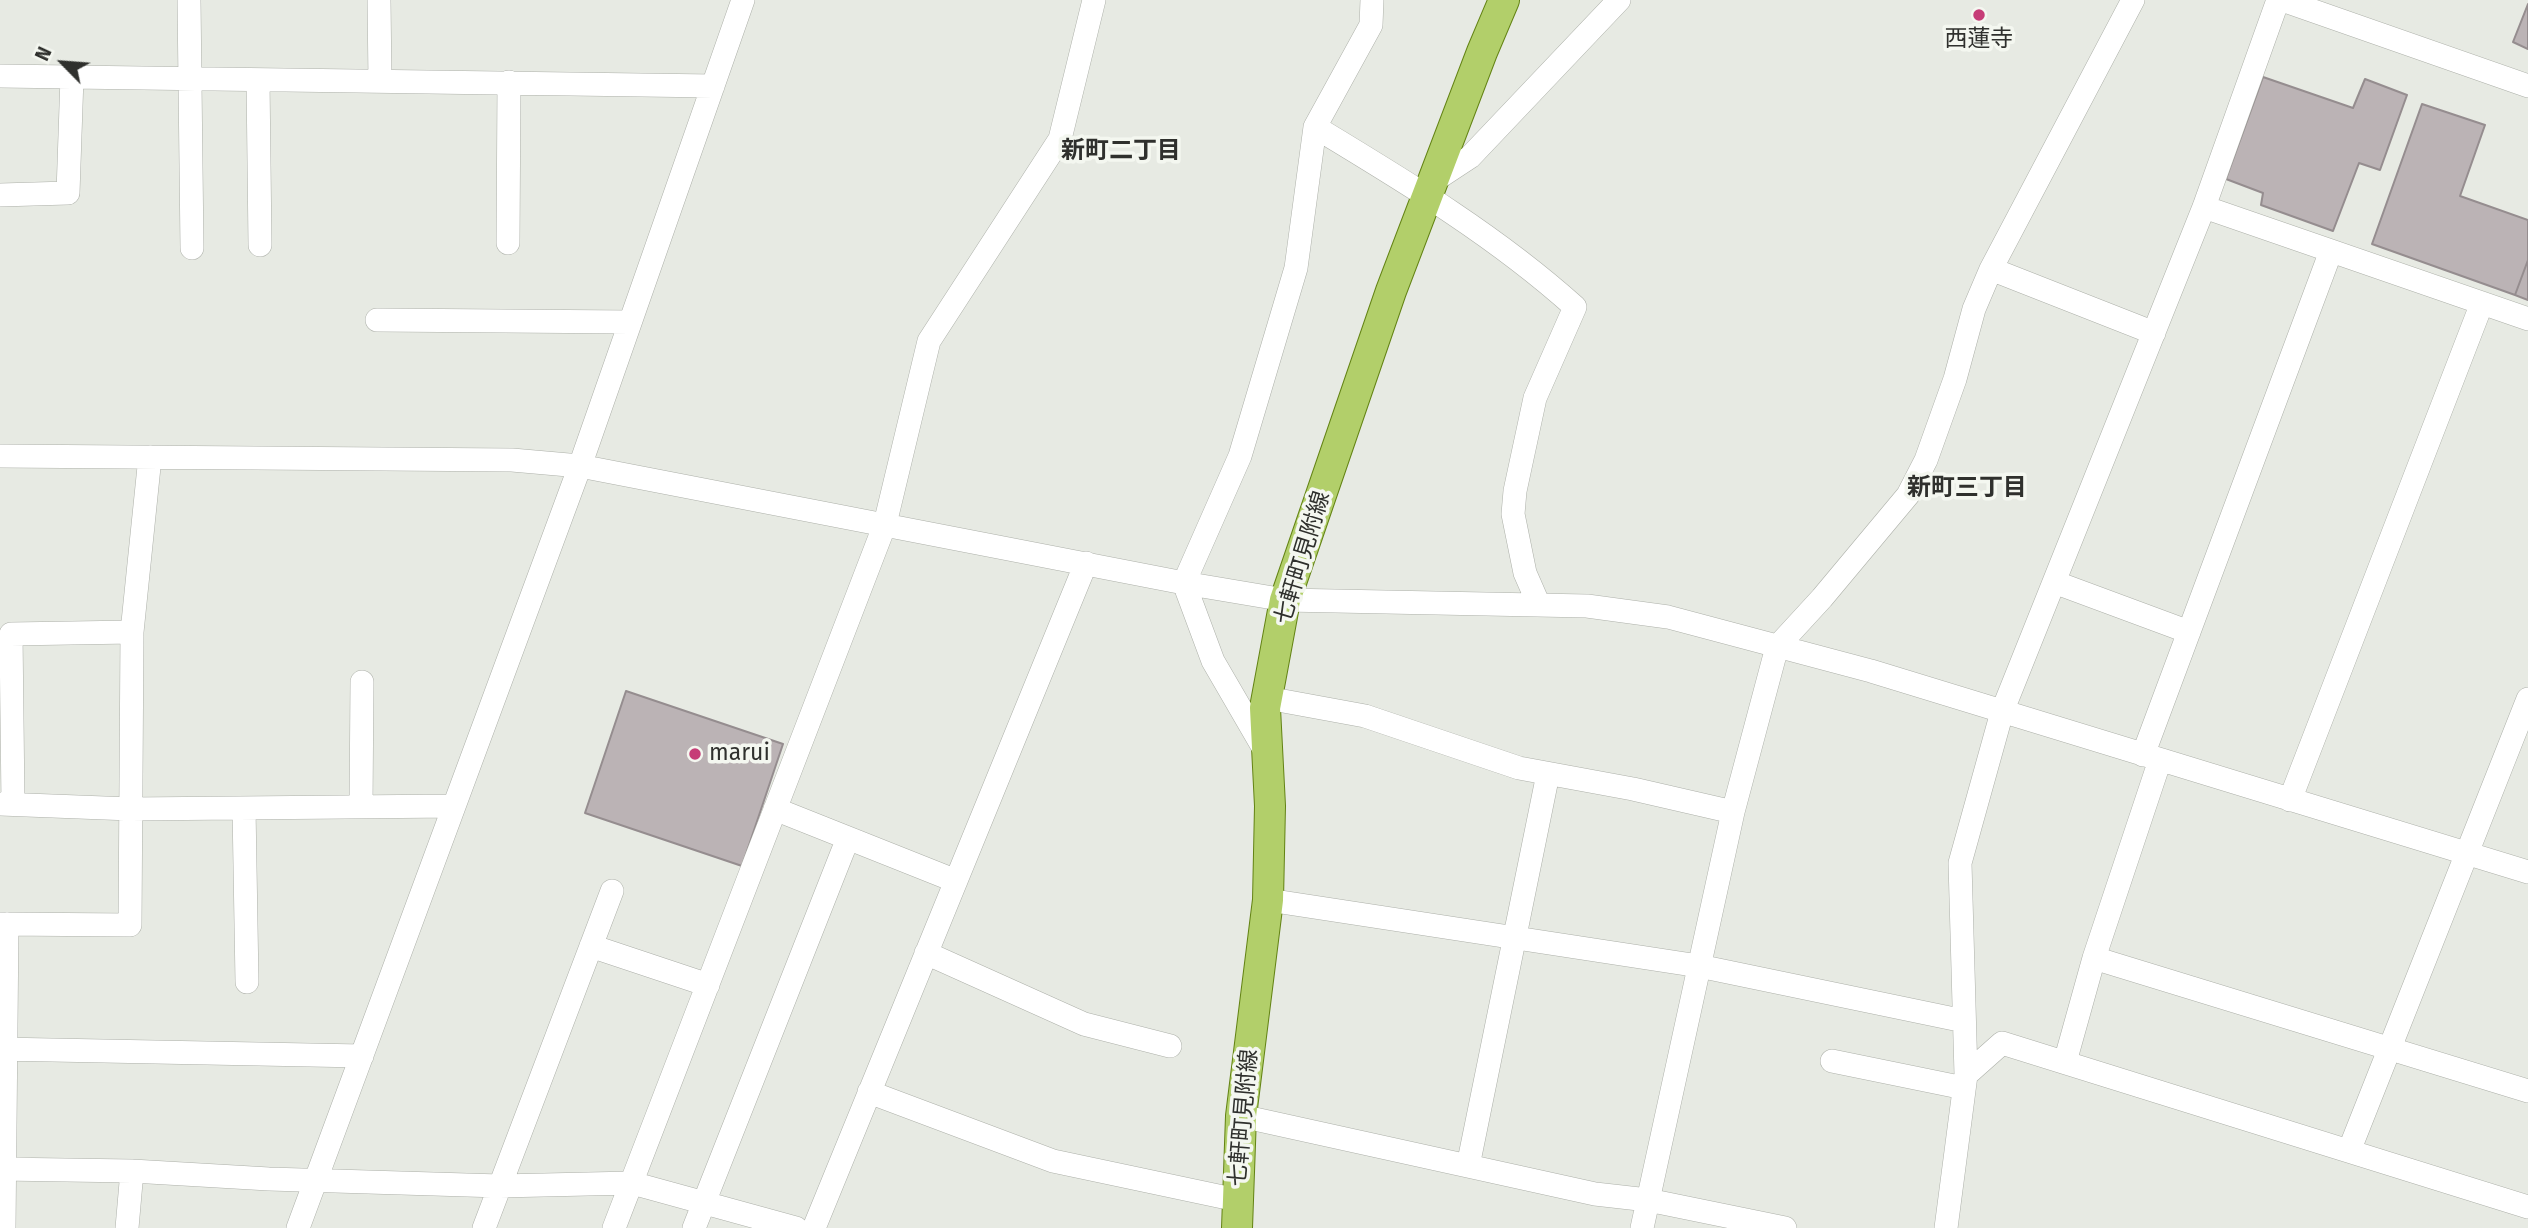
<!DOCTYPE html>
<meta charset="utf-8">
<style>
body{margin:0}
#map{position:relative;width:2528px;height:1228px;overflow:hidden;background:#e7eae3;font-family:"Fira Sans",sans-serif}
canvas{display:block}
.north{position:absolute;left:28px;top:28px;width:70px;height:70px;-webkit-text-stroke:5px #f4f7f0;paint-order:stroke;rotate:295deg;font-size:19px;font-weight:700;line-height:28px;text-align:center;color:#2f302d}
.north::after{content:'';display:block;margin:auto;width:24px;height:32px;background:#2f302d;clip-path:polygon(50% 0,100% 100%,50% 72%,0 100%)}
</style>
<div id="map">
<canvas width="2528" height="1228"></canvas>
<div class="north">N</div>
</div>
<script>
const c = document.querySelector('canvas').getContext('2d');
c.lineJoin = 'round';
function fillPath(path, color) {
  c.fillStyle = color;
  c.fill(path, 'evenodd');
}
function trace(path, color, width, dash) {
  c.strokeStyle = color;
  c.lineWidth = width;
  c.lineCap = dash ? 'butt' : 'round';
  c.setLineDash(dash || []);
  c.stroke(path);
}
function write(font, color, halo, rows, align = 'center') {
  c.font = font + ' "Fira Sans","Noto Sans JP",sans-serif';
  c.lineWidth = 7;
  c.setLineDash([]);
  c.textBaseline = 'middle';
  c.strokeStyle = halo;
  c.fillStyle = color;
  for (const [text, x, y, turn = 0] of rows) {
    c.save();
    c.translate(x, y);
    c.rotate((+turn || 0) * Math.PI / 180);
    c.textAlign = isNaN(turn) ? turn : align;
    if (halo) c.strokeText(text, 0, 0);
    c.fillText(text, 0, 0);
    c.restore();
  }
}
const building = new Path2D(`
 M2528,4V49L2513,42Z
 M2263,77L2353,108L2365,79L2407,95L2380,170L2359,163L2333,231L2261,205L2263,193L2226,179Z
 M2422,104L2485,125L2460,196L2528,220V260L2515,295L2372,244Z
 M2528,260V300L2515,295Z
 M626,691L783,744L742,866L585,813Z`);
fillPath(building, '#bbb3b5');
trace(building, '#958d8f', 2);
const minor = new Path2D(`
 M189,0L192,248
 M379,0L380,81
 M2282,0L2528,86
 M0,76L713,86
 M258,80L260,245
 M1315,127C1406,182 1496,236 1575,307L1535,398L1515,491L1513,514L1525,573L1539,605
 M1432,182L1470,157L1619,0
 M0,195L68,193L72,77
 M2204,207L2528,319
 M508,243L509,82
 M1991,269L2154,333
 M377,320L630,322
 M0,456L512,460L580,466L1184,583L1285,600L1587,606L1668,617L1871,671L2528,872
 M2054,582L2189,632
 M1267,698L1365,716L1519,768L1633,789L1733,812
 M1267,754L1213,661L1184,583L1240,456L1296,268L1315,127L1371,25L1372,0
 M2143,755L2331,251
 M2290,800L2482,303
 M0,804L131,809L454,806
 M13,804L11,634L132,632
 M361,807L362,682
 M244,808L247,982
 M775,809L956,881
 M1268,900L1699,966L1964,1021
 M0,924L130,925L132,632L150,457
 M591,946L708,985
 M926,953L1084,1024L1170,1046
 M2094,958L2528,1091
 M0,1049L362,1056
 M1832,1061L1964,1088
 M2065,1062L2094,958L2160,760
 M1966,1075L2002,1043L2528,1207
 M869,1092L1053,1161L1237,1200
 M1241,1116L1595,1194L1648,1200L1785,1228
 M2349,1151L2528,699
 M1468,1166L1548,774
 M0,1169L132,1171L269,1179L500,1186L632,1183L796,1228
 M4,1228L7,924
 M127,1228L132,1171
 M298,1228L580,466L743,0
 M484,1228L612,891
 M614,1228L885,524L929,341L1060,139L1094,0
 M694,1228L848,838
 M814,1228L1086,563
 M1642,1228L1733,812L1777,647L1822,598L1908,495L1926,460L1955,379L1974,309L1991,269L2133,0
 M1946,1228L1966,1075L1960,863L2002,712L2204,207L2278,0`);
const major = new Path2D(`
 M1237,1228L1241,1116L1268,900L1270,806L1265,708L1285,600L1391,291L1482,52L1504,0`);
trace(minor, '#adb0a9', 24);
trace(major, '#638314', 32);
trace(minor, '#fff', 23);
trace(major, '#b2cf6a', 30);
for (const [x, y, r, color] of [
 [1979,15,7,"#c63d77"],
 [695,754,7,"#c63d77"]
]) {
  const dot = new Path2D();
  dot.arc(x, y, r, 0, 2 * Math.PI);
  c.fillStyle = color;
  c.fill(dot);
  trace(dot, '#f4f7f0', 2.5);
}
write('23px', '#2f302d', '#f4f7f0', [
 ["西蓮寺",1979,40],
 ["marui",709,754,"left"]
]);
write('23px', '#2f302d', '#f4f7f0', [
 ["七軒町見附線",1303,558,-73],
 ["七軒町見附線",1244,1118,-85]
]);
write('bold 24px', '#2f302d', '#f4f7f0', [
 ["新町二丁目",1121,151],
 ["新町三丁目",1967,488]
]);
</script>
